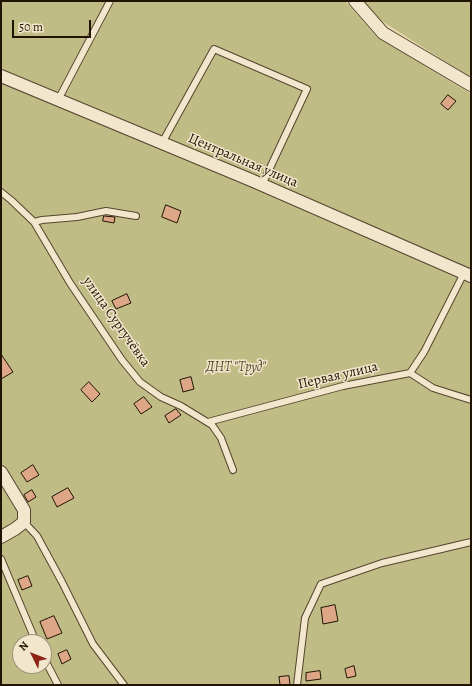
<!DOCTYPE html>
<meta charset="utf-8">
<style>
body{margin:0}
#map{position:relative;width:472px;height:686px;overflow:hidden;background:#ebd9b0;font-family:Alegreya,serif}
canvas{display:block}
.frame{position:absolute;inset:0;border:2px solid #211403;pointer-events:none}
.north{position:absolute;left:12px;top:634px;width:40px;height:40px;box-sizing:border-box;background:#f2e6cc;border:1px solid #9e927c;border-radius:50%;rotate:313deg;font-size:11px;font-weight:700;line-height:16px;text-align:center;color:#211403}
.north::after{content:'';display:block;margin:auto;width:14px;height:18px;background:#8f2418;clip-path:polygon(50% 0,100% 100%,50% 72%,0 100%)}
.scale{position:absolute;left:12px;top:20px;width:79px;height:18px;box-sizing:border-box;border:2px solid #211403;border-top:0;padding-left:5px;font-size:12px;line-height:14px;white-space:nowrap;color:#211403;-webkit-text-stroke:3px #f2e6cc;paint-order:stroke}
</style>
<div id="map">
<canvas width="472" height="686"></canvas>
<div class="frame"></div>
<div class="north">N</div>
<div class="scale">50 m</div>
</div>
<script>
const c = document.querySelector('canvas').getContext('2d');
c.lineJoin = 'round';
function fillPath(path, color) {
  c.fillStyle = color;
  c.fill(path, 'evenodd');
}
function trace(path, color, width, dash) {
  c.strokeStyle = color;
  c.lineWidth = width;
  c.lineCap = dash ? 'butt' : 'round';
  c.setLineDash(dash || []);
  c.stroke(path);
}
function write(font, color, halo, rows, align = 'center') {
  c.font = font + ' Alegreya,serif';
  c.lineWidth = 3;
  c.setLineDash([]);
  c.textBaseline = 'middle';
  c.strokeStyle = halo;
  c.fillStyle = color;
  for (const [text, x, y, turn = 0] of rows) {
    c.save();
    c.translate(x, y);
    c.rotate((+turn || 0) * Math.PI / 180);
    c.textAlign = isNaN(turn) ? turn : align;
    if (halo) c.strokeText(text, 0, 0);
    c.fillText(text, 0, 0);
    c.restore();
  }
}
fillPath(new Path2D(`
 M1,1H345L376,36L471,94V685H1ZM20,642H44V666H20Z
 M362,1H471V78L377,18Z`), '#c0bc86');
const building = new Path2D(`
 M448,95L456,101L448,110L441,104Z
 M166,205L181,211L177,223L162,217Z
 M104,216L115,217L114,223L103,221Z
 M127,294L131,303L116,309L112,301Z
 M1,354L13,372L1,379Z
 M191,377L194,389L183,392L180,380Z
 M89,382L100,394L92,402L81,390Z
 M144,397L152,407L141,414L134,404Z
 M176,409L181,415L169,423L165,416Z
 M33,465L39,475L27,482L21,473Z
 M68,488L74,498L57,507L52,497Z
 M32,490L36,497L28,502L24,495Z
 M28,576L32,586L22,590L18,580Z
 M335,605L338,621L323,624L321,608Z
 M54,616L62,633L47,639L40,622Z
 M67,650L71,659L62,664L58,654Z
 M354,666L356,676L347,678L345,669Z
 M320,671L321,679L306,681V673Z
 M289,676L290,685H280L279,677Z`);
fillPath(building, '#dda787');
trace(building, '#211403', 1);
const lane = new Path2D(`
 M58,100L110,1
 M162,143L214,49L307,89L262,185
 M1,192L11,200L34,222L70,283L122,360L140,382L161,397L181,406L212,425L221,438L233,470
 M34,222L42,220L77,217L106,211L136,216
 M410,373L424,352L464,273
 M208,422L343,386L410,373L433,388L471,400
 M24,522L37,536L62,582L93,644L124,685
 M1,559L36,642
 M44,658L58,685
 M297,685L305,618L321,584L382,563L471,542`);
const street = new Path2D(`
 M355,1L383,33L471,85
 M1,76L251,180L471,276
 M1,472L24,510V522L15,529L1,537`);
trace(lane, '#54452e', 8);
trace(street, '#54452e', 14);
trace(lane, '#f2e6cc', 6);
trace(street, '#f2e6cc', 12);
write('14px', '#211403', '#f2e6cc', [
 ["Центральная улица",243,161,23],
 ["улица Сургучёвка",116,322,55],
 ["Первая улица",338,376,-13]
]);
write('italic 14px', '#594f31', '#f2e6cc', [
 ["ДНТ \"Труд\"",236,368]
]);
</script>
